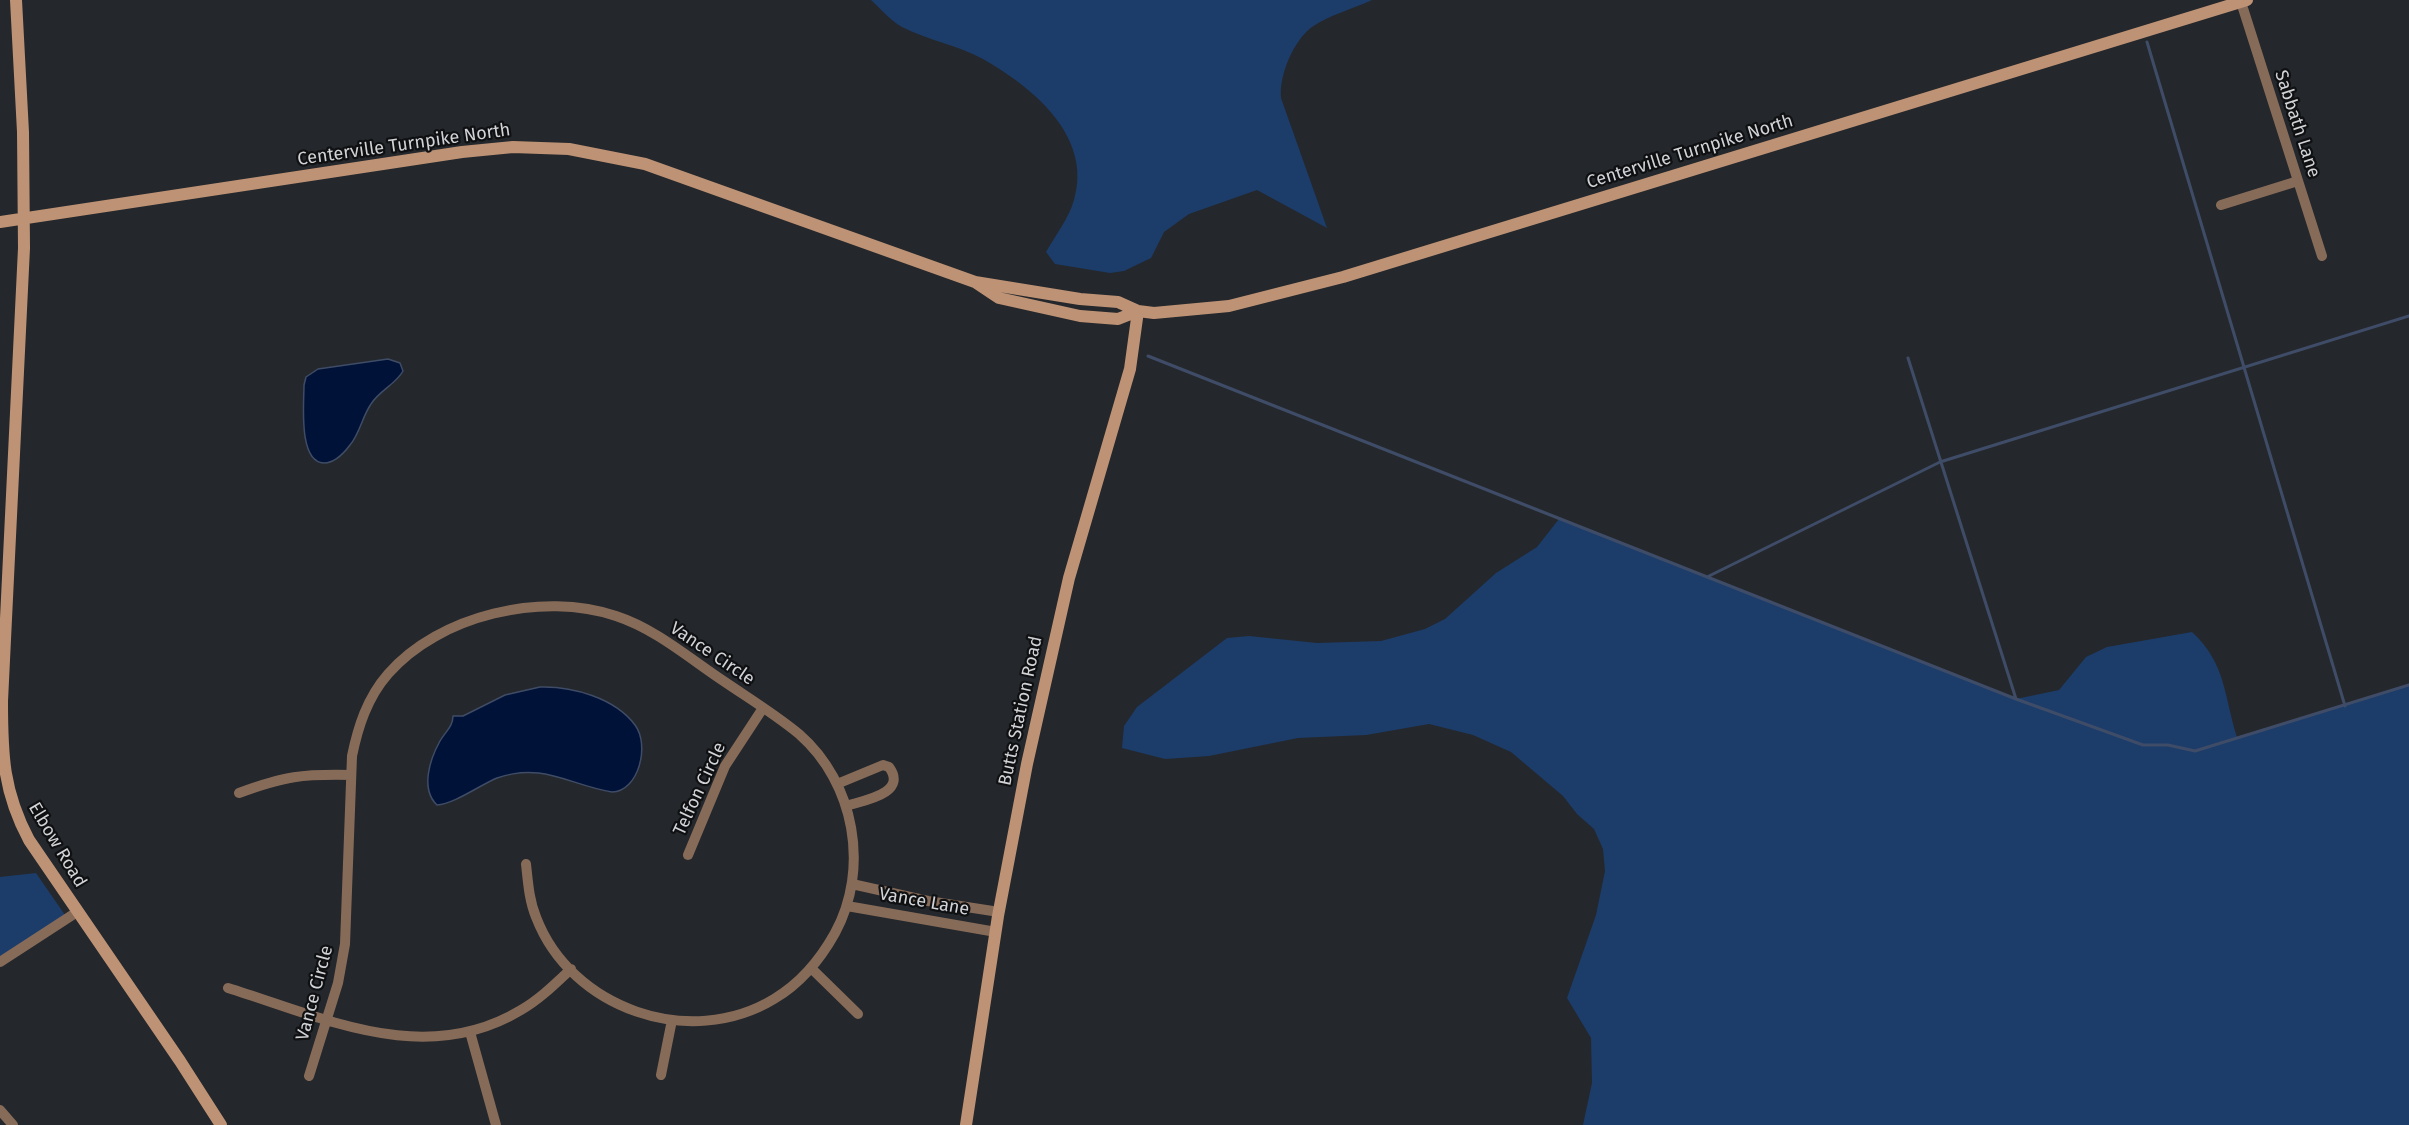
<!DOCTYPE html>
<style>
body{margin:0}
canvas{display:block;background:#24272b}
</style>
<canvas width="2409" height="1125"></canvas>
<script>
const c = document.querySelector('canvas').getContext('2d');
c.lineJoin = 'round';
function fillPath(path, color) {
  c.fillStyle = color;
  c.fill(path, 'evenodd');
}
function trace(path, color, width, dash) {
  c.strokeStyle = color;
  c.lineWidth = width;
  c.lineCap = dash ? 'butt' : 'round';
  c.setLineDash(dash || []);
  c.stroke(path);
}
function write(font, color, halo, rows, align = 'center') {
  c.font = font + ' "Fira Sans",sans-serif';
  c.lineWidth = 4.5;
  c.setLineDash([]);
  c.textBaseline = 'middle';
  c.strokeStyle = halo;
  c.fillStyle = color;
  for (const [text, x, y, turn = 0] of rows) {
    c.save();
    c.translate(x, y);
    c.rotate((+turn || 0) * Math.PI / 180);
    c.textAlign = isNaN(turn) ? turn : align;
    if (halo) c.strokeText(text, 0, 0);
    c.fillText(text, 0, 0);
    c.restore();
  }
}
fillPath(new Path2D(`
 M871,0H1372C1353,9 1329,15 1312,27C1293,41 1279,76 1281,98L1327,228L1257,190L1189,214L1164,232L1151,258L1124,271L1110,273L1055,264L1046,252C1055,236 1069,218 1074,200C1093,136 1032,87 983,59C958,45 927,40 902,27C891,21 881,9 871,0Z
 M1559,519L2016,699L2059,690L2086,657L2107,647L2192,632C2226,663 2224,696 2237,737L2409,685V1125H1583L1592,1083L1591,1038L1567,998L1596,915L1605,871L1603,849L1594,829L1577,814L1563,796L1511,752L1473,735L1429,724L1366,735L1298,738L1209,756L1165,759L1122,748L1124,726L1137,707L1227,638L1249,636L1317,643L1381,641L1425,629L1445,619L1496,573L1537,547Z
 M36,873L65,915L0,957V877Z`), '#1c3c6a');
const water = new Path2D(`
 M388,359L400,363L403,371C396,384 379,391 371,404C362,417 360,433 350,445C344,453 335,463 324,463C298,462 304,403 304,385L306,377L318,369Z
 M540,687C572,686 615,698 635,725C650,745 639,791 612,792C569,785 543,762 497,778C480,785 454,804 437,805C420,789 430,759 440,741C445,732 453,727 453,716H463L505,695Z`);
fillPath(water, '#001237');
trace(water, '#3f4c67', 1.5);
trace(new Path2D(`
 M2147,42L2345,706
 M1148,356L2016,699L2143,745H2168L2195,751L2409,685
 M1908,358L2016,699
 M1709,576L1940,462L2409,316`), '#3f4c67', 3);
trace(new Path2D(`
 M2241,2L2322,256
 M2221,205L2298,181
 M837,784L883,765L889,767C908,793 865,800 846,806
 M239,793C285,776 302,774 351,775
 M688,855L725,766L763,708
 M852,884L928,901L999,912
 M847,906L996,932
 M0,962L77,912
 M811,968L858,1014
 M228,988C325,1018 425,1068 521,1010C540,999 555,984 571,969
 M470,1032L496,1125
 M661,1075L672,1020
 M309,1076L338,983L345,944L352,756C358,727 367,698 388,674C439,615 543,591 616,616C656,629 690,659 725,682C750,699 776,715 799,734C855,783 870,869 835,933C820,960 801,983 774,999C690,1050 571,1009 536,917C529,900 528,882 526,864
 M0,1110L13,1125`), '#876b59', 10);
trace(new Path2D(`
 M16,0L23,132L24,248L2,701C2,755 3,791 29,840L180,1061L221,1125
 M0,222L462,152L513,147L569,149L645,164L975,282L999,298L1080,316L1118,319L1138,311
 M975,282L1080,299L1118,302L1138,311L1154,313L1229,306L1343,277L2247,0
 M966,1125L998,916L1027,764L1069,578L1130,369L1138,311`), '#be9275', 12);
write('18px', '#d1d3d6', '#0f1012', [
 ["Sabbath Lane",2297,124,72],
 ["Centerville Turnpike North",404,145,-8],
 ["Centerville Turnpike North",1690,152,-17],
 ["Vance Circle",712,654,34],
 ["Butts Station Road",1021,711,-78],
 ["Telfon Circle",700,789,-65],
 ["Elbow Road",57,845,59],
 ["Vance Lane",924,902,10],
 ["Vance Circle",315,993,-75]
]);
</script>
